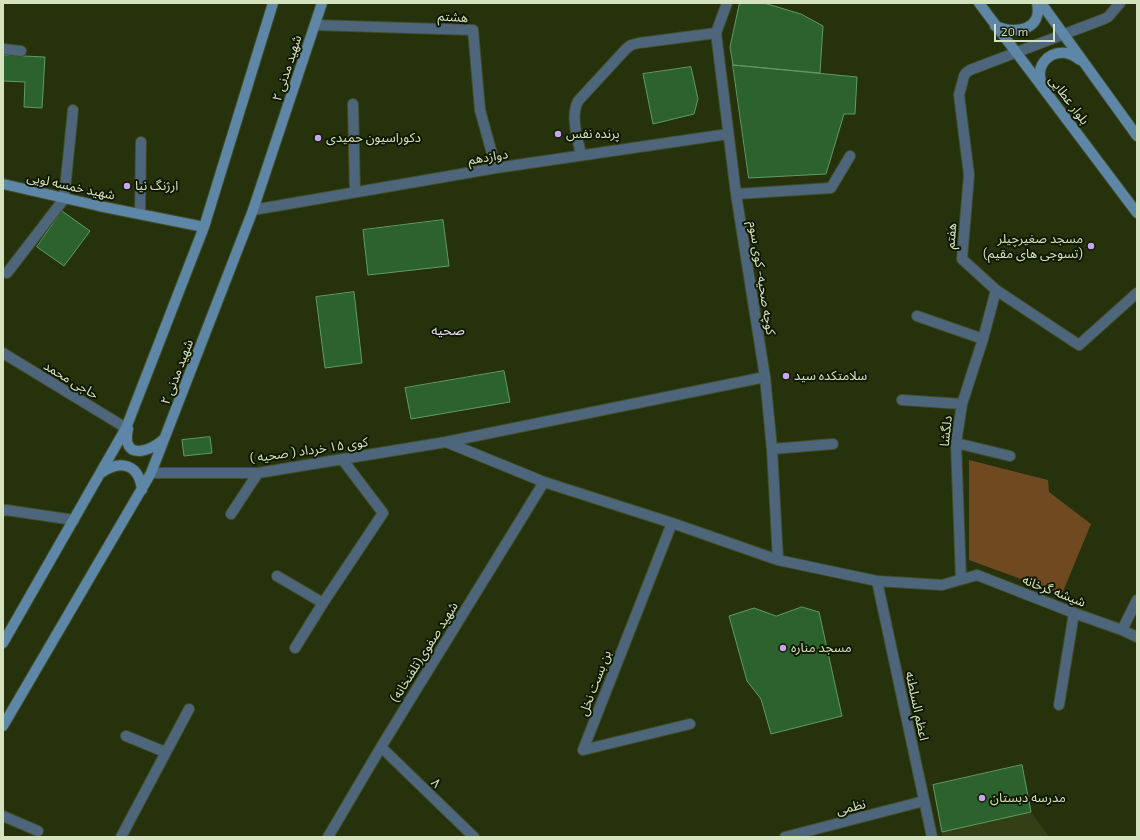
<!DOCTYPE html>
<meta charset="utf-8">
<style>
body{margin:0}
#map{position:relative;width:1140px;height:840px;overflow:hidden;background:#26320c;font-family:"Exo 2",sans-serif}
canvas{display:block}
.frame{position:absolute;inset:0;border:4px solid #d5e2bf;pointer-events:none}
.scale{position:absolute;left:994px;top:24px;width:61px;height:18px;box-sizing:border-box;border:2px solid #d5e2bf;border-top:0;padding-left:5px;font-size:12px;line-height:14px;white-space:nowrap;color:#d5e2bf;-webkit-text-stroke:3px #101900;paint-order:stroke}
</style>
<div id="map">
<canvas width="1140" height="840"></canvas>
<div class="frame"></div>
<div class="scale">20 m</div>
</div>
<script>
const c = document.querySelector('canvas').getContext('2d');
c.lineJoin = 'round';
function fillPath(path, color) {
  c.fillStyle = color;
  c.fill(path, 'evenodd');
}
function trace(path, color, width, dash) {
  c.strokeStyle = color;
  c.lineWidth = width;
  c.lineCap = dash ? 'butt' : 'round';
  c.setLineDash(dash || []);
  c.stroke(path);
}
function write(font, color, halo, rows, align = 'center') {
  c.font = font + ' "Exo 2","Noto Sans Arabic",sans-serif';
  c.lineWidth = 4;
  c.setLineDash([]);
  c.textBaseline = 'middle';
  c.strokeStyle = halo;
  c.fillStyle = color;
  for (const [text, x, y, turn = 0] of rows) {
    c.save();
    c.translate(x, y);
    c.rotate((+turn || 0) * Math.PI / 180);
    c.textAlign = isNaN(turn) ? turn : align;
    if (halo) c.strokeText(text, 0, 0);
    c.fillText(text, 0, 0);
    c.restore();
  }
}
fillPath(new Path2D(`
 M1022,765L1031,812L1049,837H943L933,785Z`), '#334015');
fillPath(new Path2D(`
 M969,460L1048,480L1049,492L1091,524L1062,594L969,560Z`), '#6f4920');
const building = new Path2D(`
 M743,3H764L801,14L823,26L820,73L733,65L730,47L739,5Z
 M3,55L45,57L42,108L24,107L25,82L3,81Z
 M733,65L857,77L855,114H844L826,174L749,178Z
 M691,67L698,99L694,114L653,124L643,74Z
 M62,211L90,231L64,266L37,247Z
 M443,220L449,266L368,275L363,230Z
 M354,292L362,363L325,368L316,297Z
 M504,371L510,402L411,419L405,388Z
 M210,437L212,453L184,456L182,440Z
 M802,607L819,612L842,716L771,734L761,699L747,681L729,616L754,608L776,616Z
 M1022,765L1031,812L942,832L933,785Z`);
fillPath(building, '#2c622e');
trace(building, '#629a63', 1);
const street = new Path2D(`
 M727,3L716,33L736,194L765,377L772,449L778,560
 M1120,3L1108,17L1104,19L970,70L966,73L964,76L959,95L969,175L962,259L996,290L1079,345L1137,293
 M315,25L473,30L480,110L496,168
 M3,49L21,51
 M353,104L355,192
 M581,155C578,139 570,117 578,101L626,49L631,45L639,43L716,33
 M736,194L831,188L850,156
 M253,210L496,168L728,134
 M140,214L141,142
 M7,273L64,199L73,110
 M917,316L983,339
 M3,353L126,428
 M902,400L962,404
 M446,442L544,482L672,523L778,560L877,581L942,585L977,575L1074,613L1122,630L1137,637
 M956,443L1010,456
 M772,449L833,444
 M151,473H258L446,442L765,377
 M3,511L6,510L74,520
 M231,514L258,473
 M672,523L583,750L690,724
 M277,576L323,603
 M961,579L956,443L962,404L983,339L996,290
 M877,581L932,837
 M1122,630L1137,600
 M295,648L323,603L383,513L342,459
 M1059,705L1074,613
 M126,736L165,752
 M381,747L474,837
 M3,816L38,831
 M121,837L189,709
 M328,837L381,747L544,482
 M785,837L924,801`);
const secondary = new Path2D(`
 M979,3L1137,213
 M1041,3L1137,136
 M995,26C1015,34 1043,31 1037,3
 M1042,84C1035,67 1047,51 1066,53C1071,54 1076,57 1080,60
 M3,184L99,206L204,227
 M128,429C121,460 149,453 164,439
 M101,473C121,459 139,464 142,490
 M3,643L126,428L204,227L273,3
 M3,726L151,473L253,210L322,3`);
trace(street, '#424e29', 12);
trace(secondary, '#424e29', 12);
trace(street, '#4d667b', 10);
trace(secondary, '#5e86a7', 10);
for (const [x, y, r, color] of [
 [558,134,4,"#c7a6ef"],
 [318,138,4,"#c7a6ef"],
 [127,186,4,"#c7a6ef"],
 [1091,246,4,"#c7a6ef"],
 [786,376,4,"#c7a6ef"],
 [783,648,4,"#c7a6ef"],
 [982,798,4,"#c7a6ef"]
]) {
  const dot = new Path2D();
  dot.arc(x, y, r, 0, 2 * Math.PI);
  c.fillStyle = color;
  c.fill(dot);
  trace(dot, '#101900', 1.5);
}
write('13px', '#d5e2bf', '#101900', [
 ["هشتم",453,17,4],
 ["شهید مدنی ۲",287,68,-72],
 ["بلوار عطایی",1069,100,53],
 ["دوازدهم",488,157,-9],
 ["شهید خمسه لویی",71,186,12],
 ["هفتم",951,236,-85],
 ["کوچه صحیه- کوی سوم",762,278,81],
 ["شهید مدنی ۲",177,372,-69],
 ["حاجی محمد",71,380,31],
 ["دلگشا",946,431,-84],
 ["کوی ۱۵ خرداد ( صحیه )",309,450,-8],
 ["شیشه گرخانه",1054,591,21],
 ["شهید صفوی(تلفنخانه)",424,652,-58],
 ["بن بست نخل",595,683,-69],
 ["اعظم السلطنه",917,706,78],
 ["۸",436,783,44],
 ["نظمی",851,807,-14]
]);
write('13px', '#d5e2bf', '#101900', [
 ["پرنده نفس",566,134],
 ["دکوراسیون حمیدی",326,138],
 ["ارژنگ نیا",135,186],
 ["مسجد صغیرچیلر",1083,239,"right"],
 ["(تسوجی های مقیم)",1083,254,"right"],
 ["سلامتکده سید",794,376],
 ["مسجد مناره",791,648],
 ["مدرسه دبستان",990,798]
], 'left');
write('14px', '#e6daf6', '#101900', [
 ["صحیه",448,330]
]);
</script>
